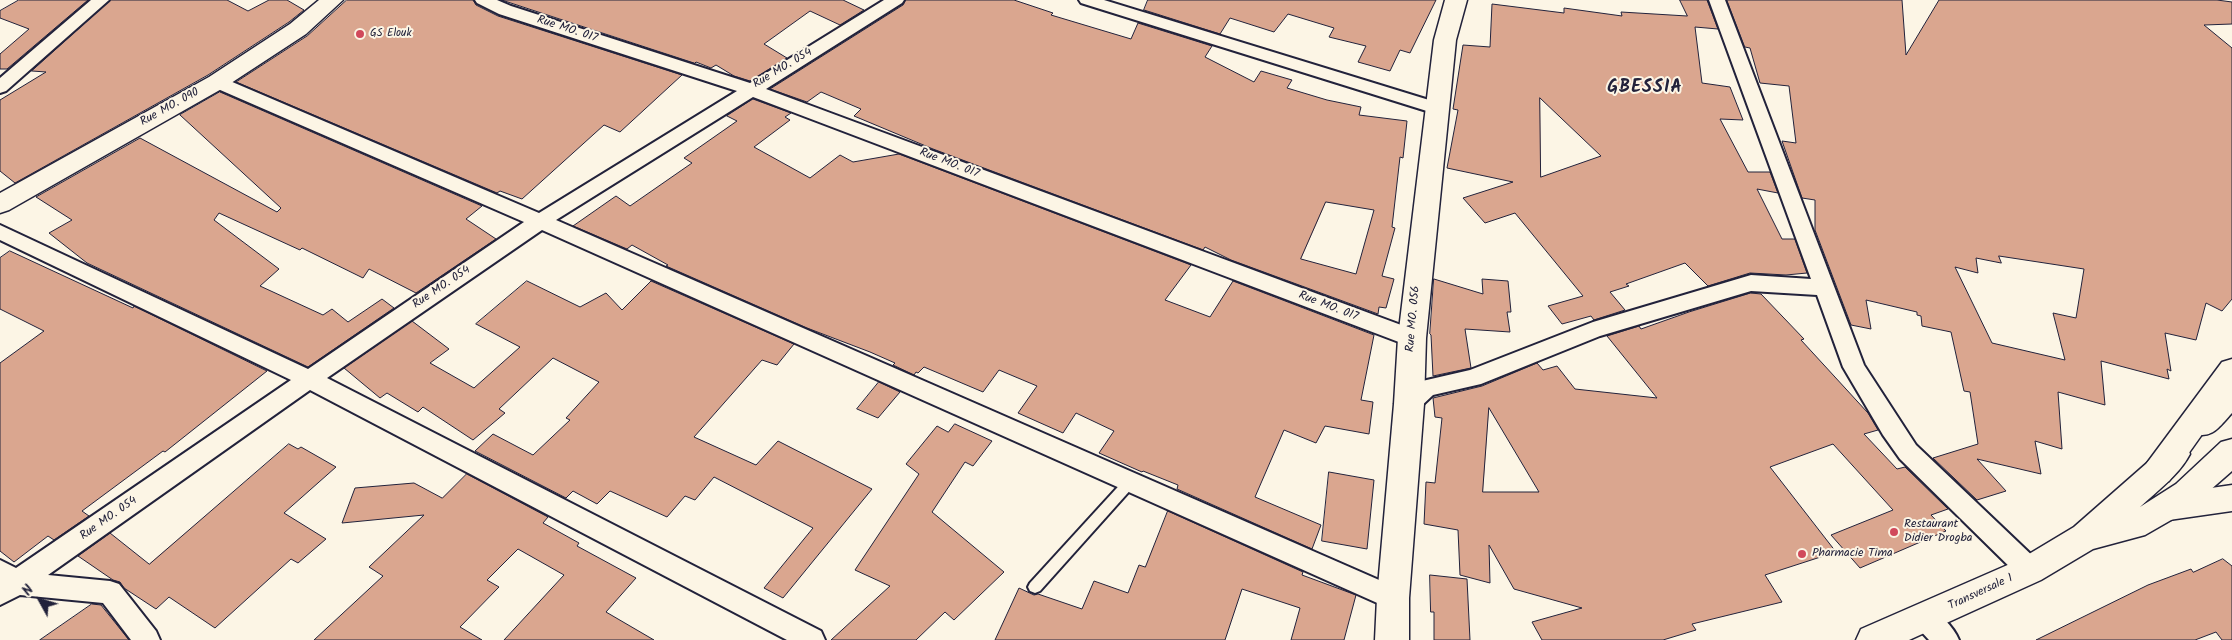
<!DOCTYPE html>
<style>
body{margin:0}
#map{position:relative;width:2232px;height:640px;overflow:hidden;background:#fcf5e5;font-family:Kalam,sans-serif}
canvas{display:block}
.north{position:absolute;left:15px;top:575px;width:50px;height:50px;-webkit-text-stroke:4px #fcf5e5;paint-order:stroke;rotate:309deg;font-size:14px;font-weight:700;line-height:20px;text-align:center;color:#22223b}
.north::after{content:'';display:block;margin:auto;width:18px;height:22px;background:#22223b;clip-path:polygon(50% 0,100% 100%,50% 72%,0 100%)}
</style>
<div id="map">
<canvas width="2232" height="640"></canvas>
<div class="north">N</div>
</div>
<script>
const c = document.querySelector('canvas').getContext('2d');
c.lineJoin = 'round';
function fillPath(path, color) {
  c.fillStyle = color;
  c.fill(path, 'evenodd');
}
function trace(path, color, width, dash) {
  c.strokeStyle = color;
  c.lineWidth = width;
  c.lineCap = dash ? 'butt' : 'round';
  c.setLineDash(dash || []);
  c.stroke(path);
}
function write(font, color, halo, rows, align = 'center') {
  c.font = font + ' Kalam,sans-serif';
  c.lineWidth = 4;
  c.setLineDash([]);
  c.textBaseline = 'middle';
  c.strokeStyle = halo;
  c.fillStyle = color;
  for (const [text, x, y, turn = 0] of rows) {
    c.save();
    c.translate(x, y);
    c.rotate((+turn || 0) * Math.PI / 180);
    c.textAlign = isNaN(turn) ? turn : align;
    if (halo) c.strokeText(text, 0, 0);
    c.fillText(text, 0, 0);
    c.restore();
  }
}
const building = new Path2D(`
 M19,0H88L7,69H0V54L29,29L0,18V11Z
 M111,0H227L248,11L269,0H287L304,10L289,22L208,75L15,183L0,171V100L46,72L32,71Z
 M347,0H473L476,5L498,16L682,75L620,132L604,125L522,199L500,191L497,193L236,82L307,36Z
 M502,0H843L864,10L840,25L810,11L764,44L787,58L750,81L734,76L716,65L711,68L696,62L695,63Z
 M906,0H1014L1053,13L1051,15L1131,39L1138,23L1212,46L1205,57L1254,82L1261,71L1292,80L1287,88L1327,100L1361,107L1359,115L1407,121L1403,158L1400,157L1392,227L1395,228L1382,276L1394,279L1386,308L1379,307L1378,314L1231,260L1205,247L1203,250L933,149L854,116L861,109L821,92L807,102L770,89L903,5ZM1326,202L1374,210L1356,274L1301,259Z
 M1148,0H1436L1410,53L1400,50L1390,71L1358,62L1366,46L1329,37L1334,28L1288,14L1274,32L1230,18L1220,34L1144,10Z
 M1680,0H1707L1718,29L1695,27L1702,83L1730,87L1743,120L1720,119L1748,172H1770L1778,193L1757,189L1782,239H1795L1807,273L1786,275L1750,273L1708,286L1685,263L1626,284L1629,286L1610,292L1625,310L1594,320L1591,316L1562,324L1548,306L1583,296L1515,213L1485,223L1463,198L1513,182L1447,168L1458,110L1453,109L1463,45L1490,47L1492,4L1564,13V8L1622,16L1621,12L1687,16ZM1540,98L1601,156L1541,177Z
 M1727,0H1902L1906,55L1939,0H2217L2232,2V24L2204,25L2232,48V299L2222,311L2206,303L2196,340L2165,333L2171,371L2167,369L2169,379L2101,361L2105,405L2058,392L2062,449L2035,441L2041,474L1977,459L2006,491L1977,500L1933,458L1978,444L1970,392L1964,391L1951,332L1922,326L1921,316L1917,315V312L1866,300L1871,329L1851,325L1815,230V200L1802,198L1782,141L1796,143L1789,86L1760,83L1750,48L1745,47ZM1999,256L2084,269L2076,318L2053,313L2065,360L1992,343L1955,267L1978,273L1976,258L2001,263Z
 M220,92L482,206L466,219L496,239L416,293L369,269L363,278L302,248L300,250L219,213L214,220L279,269L260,286L323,315L332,309L348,322L382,299L394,308L308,367L87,263L49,233L72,220L36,197L140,138L277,212L281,208L180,115Z
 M753,99L791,113L785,117L790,120L754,147L810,178L840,155L853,162L899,154L1191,265L1165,300L1210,317L1233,281L1374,335L1361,400L1373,402L1369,434L1325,426L1316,443L1284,430L1255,497L1321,525L1312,549L1177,489L1178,485L1143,471L1142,472L1099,453L1114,431L1076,413L1063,433L1018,413L1037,386L999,370L983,392L924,367L918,373L916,372L914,375L893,365L895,363L870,352L807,328L666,266L668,265L632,245L627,249L573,226L616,196L630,206L692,163L684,158L737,121L727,116Z
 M10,251L133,308L134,306L267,371L165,452L163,451L82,511L89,516L54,540L48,536L14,562L0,551V363L44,331L0,309V258Z
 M1434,279L1483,294L1482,279L1508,281L1511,312H1507L1510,332L1465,329L1471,368L1433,376L1431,335L1430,334Z
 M527,281L580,307L606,293L622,310L651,281L794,344L777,365L762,360L694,437L756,465L778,441L872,489L783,598L764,588L813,528L714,477L695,500L685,496L667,517L610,491L597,504L573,491L566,498L475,451L493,434L533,455L570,420L566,418L599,382L553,358L499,409L505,413L473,440L423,407L418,412L387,393L380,398L344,368L412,321L449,349L430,363L474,388L520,347L476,324Z
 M1751,293L1761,294L1804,339L1801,340L1868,413L1878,430L1864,434L1897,469L1905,467L1948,509L1931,515L1946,531L1860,568L1831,535L1893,510L1833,444L1770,467L1836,552L1765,575L1782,602L1692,624L1696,630L1663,640H1542L1532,622L1582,608L1514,589L1489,545L1490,583L1460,575L1458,530L1424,524L1426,482L1435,483L1442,418L1435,417L1433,398L1482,386L1537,363L1543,370L1557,366L1575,389L1657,398L1607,336L1639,326L1641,329L1689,312ZM1489,408L1539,492H1483Z
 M879,382L900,392L878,418L857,409Z
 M955,424L992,441L973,466L965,462L932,512L1004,572L954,620L945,612L916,640H831L890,586L855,570L919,474L906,464L937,426L948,432Z
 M289,444L298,449L301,447L336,467L284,513L326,539L298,563L291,559L215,628L169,597L156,609L124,588L120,582L113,580L78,556L110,533L149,564Z
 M1329,472L1374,480L1367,549L1322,541Z
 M467,474L548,517L543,523L579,543L577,546L636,578L606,612L654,640H504L564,575L518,549L487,580L499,587L460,627L482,640H314L383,576L369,567L424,515L342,523L355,488L414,483L442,498Z
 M1168,511L1303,572L1302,575L1356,595L1344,640H1291L1300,608L1242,589L1225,640H995L1019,588L1034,595L1038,594L1082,609L1094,581L1128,593L1139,565L1145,567Z
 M2223,559L2232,566V640H2222L2216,632L2195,640H2036L2148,585L2191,569L2193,572Z
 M1430,575L1467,579L1470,640H1434V612H1431Z
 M92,604L101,605L129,640H40Z`);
fillPath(building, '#daa68f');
trace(building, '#22223b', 1);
const lane = new Path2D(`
 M1130,477L1134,478L1136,482L1134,486L1040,591L1035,593L1030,591L1028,587L1030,583L1126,478Z`);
const street = new Path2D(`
 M91,0H109L6,91L0,93V78Z
 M475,0H497L511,6L750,83L884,0H904L902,3L766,89L1420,332L1423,338L1420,344L1412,346L1404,344L753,97L556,220L1402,590L1406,598L1402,606L1393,609L1384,606L542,230L327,378L821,631L825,640H787L310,390L48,575L110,581L119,584L156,631L160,640H131L103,603L20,595L0,605V560L16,568L291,380L0,240V225L308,369L524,222L211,86L208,82L211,78L217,76L223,78L539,213L737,91L499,14L477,3Z
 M1079,0H1104L1442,104L1445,108L1442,112L1436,114L1430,112L1081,3Z
 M1709,0H1725L1864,365L1916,445L2039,562L2042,570L2039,578L2030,581L2021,578L1900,459L1883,435L1843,367L1817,295L1751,291L1600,336L1481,384L1433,395L1417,410L1409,413L1401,410L1398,404L1401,398L1418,382L1470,370L1593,322L1751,275L1811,279Z
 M1925,606C1939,612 1953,626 1959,640H1929L1916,626L1912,618L1916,610Z`);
const secondary = new Path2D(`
 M319,0H343L306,34L225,87L9,210L0,213V193L209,77L290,24Z
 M1445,0H1467L1456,40L1426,338L1424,404L1409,598V640H1375L1377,598L1394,404L1398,338L1434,40Z
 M2232,383V413C2219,427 2212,440 2192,433L2187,425C2196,409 2215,388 2232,383Z
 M2232,439V471L2185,512L2145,535L2093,549L2041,580L1909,640H1856L1861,629L2019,560L2074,527L2147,463L2164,445L2175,442L2186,445L2190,454C2179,475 2157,491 2140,507L2176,484L2221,442Z`);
const highway = new Path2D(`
 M2232,359V392L2169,481L2158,485L2147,481L2143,472L2147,463L2222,362Z
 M2232,485V511L2169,520L2158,516L2153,507L2158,498L2169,494Z`);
trace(lane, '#22223b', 4);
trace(street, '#22223b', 4);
trace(secondary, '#22223b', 3);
trace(highway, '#22223b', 3);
fillPath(lane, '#fcf5e5');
fillPath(street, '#fcf5e5');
fillPath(secondary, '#fcf5e5');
fillPath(highway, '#fcf5e5');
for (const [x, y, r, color] of [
 [360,34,5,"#d1495b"],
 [1894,532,5,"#d1495b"],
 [1802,554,5,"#d1495b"]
]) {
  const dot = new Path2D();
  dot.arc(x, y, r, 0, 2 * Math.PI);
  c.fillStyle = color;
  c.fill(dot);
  trace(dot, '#fcf5e5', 2);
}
write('11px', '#22223b', '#fcf5e5', [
 ["GS Elouk",370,34]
], 'left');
write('12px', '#22223b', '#fcf5e5', [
 ["Rue MO. 017",567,30,18],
 ["Rue MO. 054",783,69,-31],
 ["Rue MO. 090",170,108,-29],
 ["Rue MO. 017",949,164,21],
 ["Rue MO. 054",442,288,-34],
 ["Rue MO. 017",1328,307,21],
 ["Rue MO. 056",1414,319,-85],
 ["Rue MO. 054",109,519,-35],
 ["Transversale 1",1981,593,-25]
]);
write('12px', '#22223b', '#fcf5e5', [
 ["Restaurant",1904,525],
 ["Didier Drogba",1904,539],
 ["Pharmacie Tima",1812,554]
], 'left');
c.letterSpacing = '1px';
write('bold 18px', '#22223b', '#fcf5e5', [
 ["GBESSIA",1645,89]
]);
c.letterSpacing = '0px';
</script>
